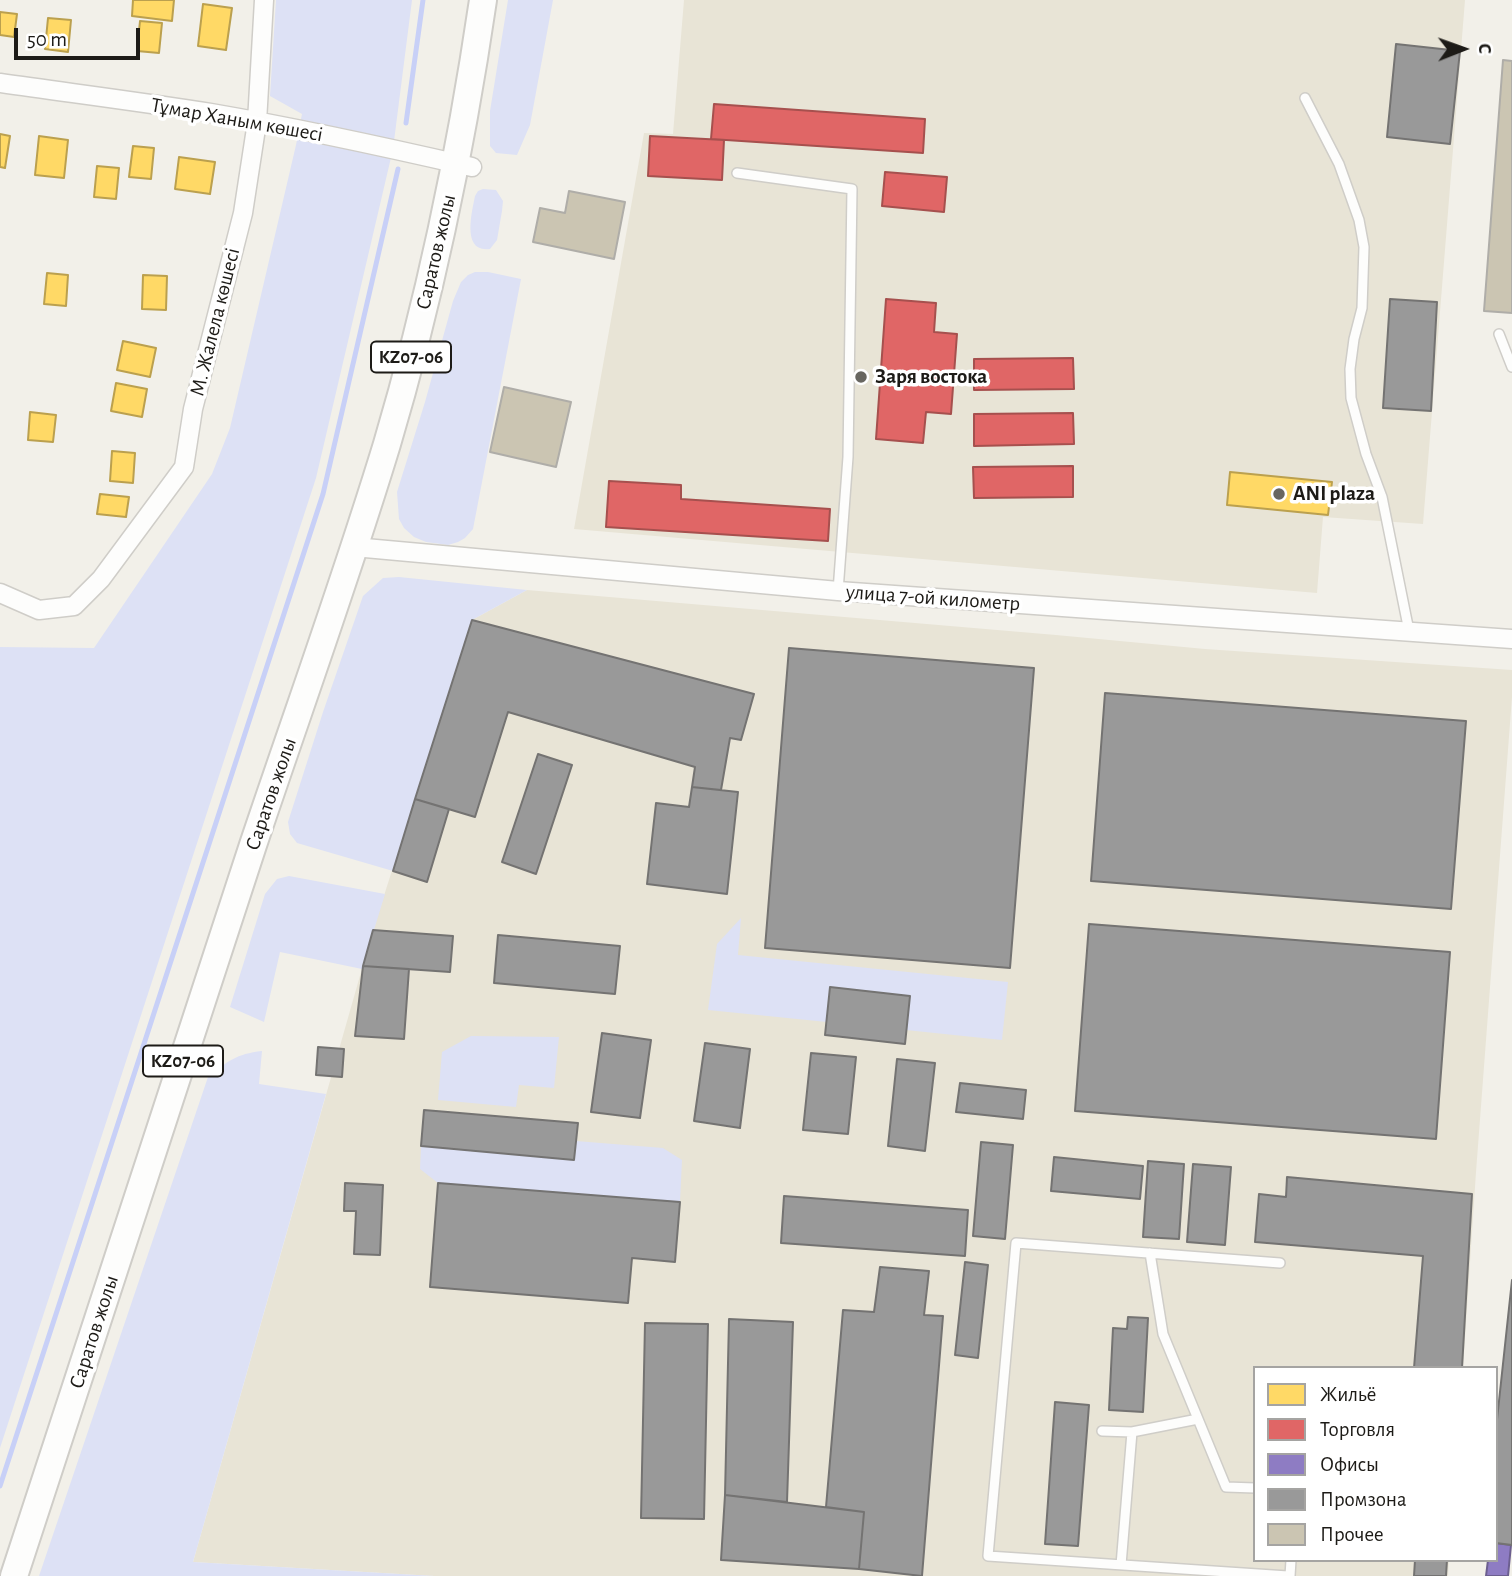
<!DOCTYPE html>
<meta charset="utf-8">
<style>
body{margin:0}
#map{position:relative;width:1512px;height:1576px;overflow:hidden;background:#f2f0e9;font-family:"Alegreya Sans",sans-serif}
canvas{display:block}
.legend{position:absolute;left:1253px;top:1366px;width:245px;height:196px;box-sizing:border-box;background:#fff;border:2px solid #a5a4a2;margin:0;padding:9px 12px;list-style:none;font-size:21px;color:#1d1b17}
.legend li{display:flex;align-items:center;gap:14px;height:35px}
.legend b{width:35px;border:2px solid #a5a4a2}
.north{position:absolute;left:1428px;top:14px;width:70px;height:70px;-webkit-text-stroke:5px #fff;paint-order:stroke;rotate:89deg;font-size:19px;font-weight:700;line-height:28px;text-align:center;color:#1d1b17}
.north::after{content:'';display:block;margin:auto;width:24px;height:32px;background:#1d1b17;clip-path:polygon(50% 0,100% 100%,50% 72%,0 100%)}
.scale{position:absolute;left:14px;top:28px;width:126px;height:32px;box-sizing:border-box;border:4px solid #1d1b17;border-top:0;padding-left:9px;font-size:21px;line-height:24px;white-space:nowrap;color:#1d1b17;-webkit-text-stroke:5px #fff;paint-order:stroke}
</style>
<div id="map">
<canvas width="1512" height="1576"></canvas>
<ul class="legend">
<li><b style="height:19px;background:#ffd966"></b>Жильё</li>
<li><b style="height:19px;background:#e06666"></b>Торговля</li>
<li><b style="height:19px;background:#8e7cc3"></b>Офисы</li>
<li><b style="height:19px;background:#999"></b>Промзона</li>
<li><b style="height:19px;background:#cbc5b2"></b>Прочее</li>
</ul>
<div class="north">С</div>
<div class="scale">50 m</div>
</div>
<script>
const c = document.querySelector('canvas').getContext('2d');
c.lineJoin = 'round';
function fillPath(path, color) {
  c.fillStyle = color;
  c.fill(path, 'evenodd');
}
function trace(path, color, width, dash) {
  c.strokeStyle = color;
  c.lineWidth = width;
  c.lineCap = dash ? 'butt' : 'round';
  c.setLineDash(dash || []);
  c.stroke(path);
}
function write(font, color, halo, rows, align = 'center') {
  c.font = font + ' "Alegreya Sans",sans-serif';
  c.lineWidth = 7;
  c.setLineDash([]);
  c.textBaseline = 'middle';
  c.strokeStyle = halo;
  c.fillStyle = color;
  for (const [text, x, y, turn = 0] of rows) {
    c.save();
    c.translate(x, y);
    c.rotate((+turn || 0) * Math.PI / 180);
    c.textAlign = isNaN(turn) ? turn : align;
    if (halo) c.strokeText(text, 0, 0);
    c.fillText(text, 0, 0);
    c.restore();
  }
}
fillPath(new Path2D(`
 M684,0H1465L1423,524L1323,517L1317,593L574,529L644,133L673,134Z
 M527,590L1056,635L1205,649L1512,670V697L1476,1172L1463,1368H1255V1560H1449L1448,1576H434L193,1562L373,930L472,620Z`), '#e8e4d6');
fillPath(new Path2D(`
 M276,0H412L393,149L316,478L0,1448V647L94,648L212,474L230,428L296,145L302,114L270,96Z
 M508,0H553L530,125L517,155L496,153L490,146V111Z
 M483,189L496,190L503,201L502,211L497,240L490,249C461,253 472,212 475,196L478,191Z
 M475,272H488L521,279L473,529L465,538L458,542L448,545L426,542L414,537L404,528L399,519L397,492L425,402L453,301L461,282L468,275Z
 M399,577L527,590L472,620L393,871L297,843L290,834L288,822L323,712L363,596L383,578Z
 M289,876L385,894L362,969L280,952L264,1022L230,1007L265,894L277,879Z
 M741,918L738,955L1008,982L1002,1040L906,1030L910,996L831,987L827,1022L708,1010L717,944Z
 M471,1036L559,1037L554,1088L519,1085L516,1107L438,1100L442,1052Z
 M262,1051L259,1084L326,1094L193,1562L434,1576H39L208,1077C228,1061 236,1054 262,1051Z
 M576,1141L663,1148L682,1160L680,1202L438,1183L420,1169L421,1146L574,1160Z`), '#dde1f5');
const homes = new Path2D(`
 M133,0H174L172,21L132,16Z
 M203,4L232,8L226,50L198,46Z
 M0,12L17,14L14,37L0,35Z
 M48,18L71,20L68,52L45,49Z
 M140,21L162,23L159,53L137,51Z
 M0,134L10,136L5,168L0,167Z
 M39,136L68,140L64,178L35,175Z
 M133,146L154,148L151,179L129,177Z
 M179,157L215,162L210,194L175,189Z
 M97,166L119,168L116,199L94,197Z
 M47,273L68,275L66,306L44,304Z
 M143,275L167,276L166,310L142,309Z
 M123,341L156,348L150,377L117,370Z
 M116,383L147,389L142,417L111,411Z
 M30,412L56,415L53,442L28,440Z
 M112,451L135,453L133,483L110,481Z
 M1230,472L1332,482L1328,515L1227,505Z
 M100,494L129,497L126,517L97,514Z`);
fillPath(homes, '#ffd966');
trace(homes, '#bba04e', 2);
const shops = new Path2D(`
 M714,104L925,119L923,153L711,139Z
 M650,136L724,140L722,180L648,176Z
 M885,172L947,177L944,212L882,206Z
 M886,299L936,303L934,332L957,334L951,414L926,412L923,443L876,439Z
 M1073,358L1074,389L974,390V359Z
 M1073,413L1074,444L974,446V414Z
 M1073,466V497L974,498L973,467Z
 M609,481L681,485V499L830,509L828,541L606,527Z`);
fillPath(shops, '#e06666');
trace(shops, '#a6504e', 2);
const offices = new Path2D(`
 M1496,1543L1511,1545L1508,1576H1486L1488,1560H1496Z`);
fillPath(offices, '#8e7cc3');
trace(offices, '#6c5f8f', 2);
const industry = new Path2D(`
 M1396,44L1460,51L1450,144L1387,137Z
 M1390,299L1437,302L1431,411L1383,408Z
 M472,620L754,694L741,740L730,738L721,790L692,787L695,767L508,712L475,817L415,799Z
 M789,648L1034,668L1010,968L765,948Z
 M1105,693L1466,721L1451,909L1091,881Z
 M538,754L572,765L536,874L502,862Z
 M692,787L738,792L727,894L647,884L656,803L689,807Z
 M415,799L449,809L427,882L393,871Z
 M1089,924L1450,952L1436,1139L1075,1111Z
 M373,930L453,936L450,972L363,966Z
 M498,935L620,946L615,994L494,983Z
 M363,966L409,969L404,1039L355,1036Z
 M830,987L910,996L905,1044L825,1035Z
 M602,1033L651,1040L640,1118L591,1112Z
 M705,1043L750,1049L740,1128L694,1121Z
 M318,1047L344,1049L342,1077L316,1075Z
 M811,1053L856,1057L848,1134L803,1130Z
 M897,1059L935,1063L925,1151L888,1146Z
 M960,1083L1026,1090L1023,1119L956,1112Z
 M424,1110L578,1123L574,1160L421,1146Z
 M981,1142L1013,1145L1005,1239L973,1236Z
 M1054,1157L1143,1166L1140,1199L1051,1191Z
 M1148,1161L1184,1164L1179,1239L1143,1237Z
 M1193,1164L1231,1167L1225,1245L1187,1242Z
 M1287,1177L1472,1194L1462,1368H1414L1423,1256L1255,1242L1259,1194L1286,1197Z
 M345,1183L383,1185L380,1255L354,1254L356,1211H344Z
 M438,1183L680,1202L675,1262L632,1258L628,1303L430,1287Z
 M784,1196L968,1210L965,1256L781,1243Z
 M965,1262L988,1265L978,1358L955,1355Z
 M880,1267L929,1271L924,1315L943,1316L922,1576L859,1569L864,1512L826,1507L843,1310L874,1312Z
 M1512,1280V1545L1496,1543V1429Z
 M1128,1317L1148,1318L1143,1412L1109,1410L1113,1328L1127,1329Z
 M729,1319L793,1322L787,1502L725,1495Z
 M645,1323L708,1324L704,1519L641,1518Z
 M1055,1402L1089,1405L1078,1546L1045,1544Z
 M725,1495L864,1512L859,1569L721,1560Z
 M1415,1560H1447L1446,1576H1414Z`);
fillPath(industry, '#999');
trace(industry, '#747372', 2);
trace(new Path2D(`
 M406,123L423,0
 M0,1486L323,494L398,169`), '#c8d0f7', 5);
const building = new Path2D(`
 M1503,60L1512,61V313L1484,311Z
 M569,191L625,202L614,259L533,242L540,208L565,213Z
 M504,387L571,402L556,467L490,452Z`);
fillPath(building, '#cbc5b2');
trace(building, '#afada8', 2);
const lane = new Path2D(`
 M1305,98L1339,164L1359,220L1364,247L1362,308L1354,339L1350,369L1351,398L1366,454L1382,497L1409,631
 M737,173L852,189L848,457L838,591
 M1499,334L1512,367
 M1150,1253L1163,1334L1226,1487L1255,1488
 M1280,1263L1016,1243L988,1556L1288,1576
 M1102,1431L1132,1432L1198,1419
 M1121,1565L1132,1432
 M1290,1576L1291,1560`);
const street = new Path2D(`
 M0,83C70,93 141,102 211,113C298,128 385,147 472,167
 M354,547L838,591L1512,639
 M0,593L39,610L74,606L101,579L184,467L193,409L243,213L257,122L264,0`);
const primary = new Path2D(`
 M14,1576C94,1332 172,1088 253,845C298,711 346,579 387,444C430,299 461,150 483,0`);
trace(lane, '#cfcdc8', 12);
trace(street, '#cfcdc8', 21);
trace(primary, '#cfcdc8', 30);
trace(lane, '#fdfdfc', 9);
trace(street, '#fdfdfc', 18);
trace(primary, '#fdfdfc', 26);
for (const [x, y, r, color] of [
 [861,377,7,"#686660"],
 [1279,494,7,"#686660"]
]) {
  const dot = new Path2D();
  dot.arc(x, y, r, 0, 2 * Math.PI);
  c.fillStyle = color;
  c.fill(dot);
  trace(dot, '#fff', 2.5);
}
for (const [x, y, w] of [
 [411,357,80],
 [183,1061,80]
]) {
  const box = new Path2D();
  box.roundRect(x - w / 2, y - 15.5, w, 31, 5);
  c.fillStyle = '#fff';
  c.fill(box);
  trace(box, '#1d1b17', 2);
}
write('bold 19px', '#1d1b17', null, [
 ["KZ07-06",411,357],
 ["KZ07-06",183,1061]
]);
write('21px', '#1d1b17', '#fff', [
 ["Тұмар Ханым көшесі",237,120,10],
 ["Саратов жолы",436,252,-77],
 ["М. Жалела көшесі",215,322,-76],
 ["улица 7-ой километр",933,598,4],
 ["Саратов жолы",271,794,-71],
 ["Саратов жолы",94,1332,-72]
]);
write('bold 21px', '#1d1b17', '#fff', [
 ["Заря востока",875,377],
 ["ANI plaza",1293,494]
], 'left');
</script>
